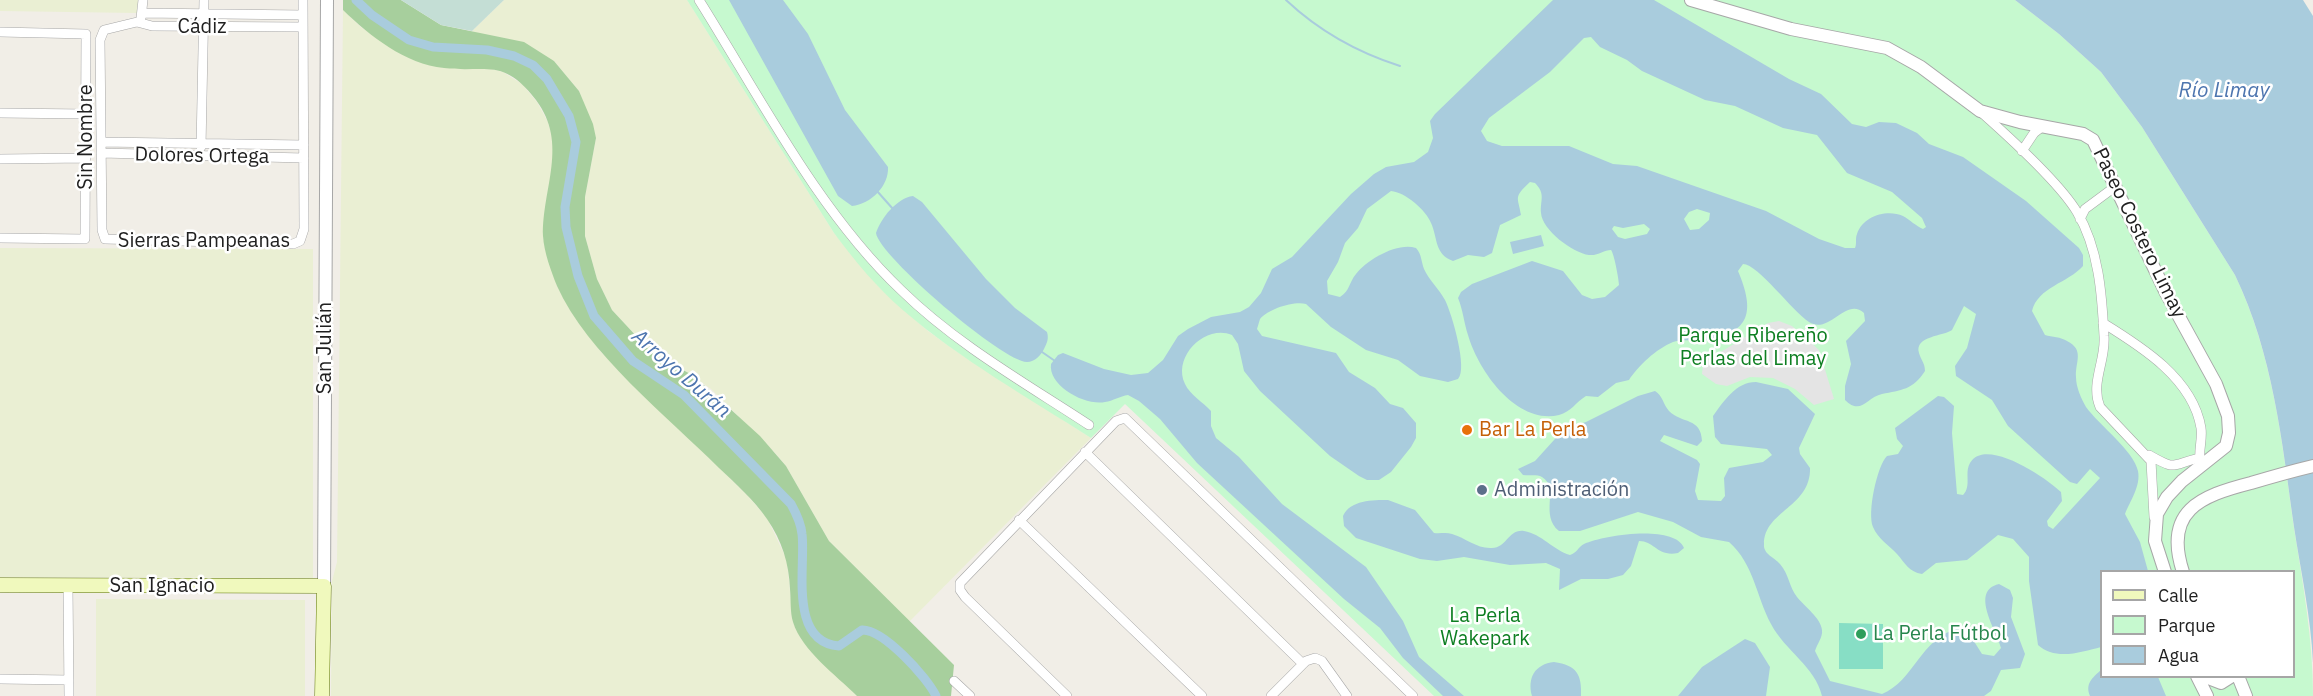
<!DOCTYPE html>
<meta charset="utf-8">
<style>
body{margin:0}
#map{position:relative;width:2313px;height:696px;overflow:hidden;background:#f1eee7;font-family:"IBM Plex Sans",sans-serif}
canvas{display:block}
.legend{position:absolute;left:2100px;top:570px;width:195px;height:108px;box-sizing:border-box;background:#fff;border:2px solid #a6a6a6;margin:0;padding:8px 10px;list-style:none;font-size:18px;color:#202020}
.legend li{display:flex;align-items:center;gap:12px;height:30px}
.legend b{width:30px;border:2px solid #a6a6a6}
</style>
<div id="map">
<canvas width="2313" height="696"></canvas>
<ul class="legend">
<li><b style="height:8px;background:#f0f9bd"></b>Calle</li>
<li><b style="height:16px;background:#c6f9cf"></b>Parque</li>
<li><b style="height:16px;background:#a9ccdd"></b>Agua</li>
</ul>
</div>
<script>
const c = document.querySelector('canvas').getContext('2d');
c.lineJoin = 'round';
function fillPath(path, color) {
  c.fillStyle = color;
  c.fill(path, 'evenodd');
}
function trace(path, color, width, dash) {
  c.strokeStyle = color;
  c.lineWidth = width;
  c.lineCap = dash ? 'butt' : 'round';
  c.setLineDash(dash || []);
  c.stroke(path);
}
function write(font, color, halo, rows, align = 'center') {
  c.font = font + ' "IBM Plex Sans",sans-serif';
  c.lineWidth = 5;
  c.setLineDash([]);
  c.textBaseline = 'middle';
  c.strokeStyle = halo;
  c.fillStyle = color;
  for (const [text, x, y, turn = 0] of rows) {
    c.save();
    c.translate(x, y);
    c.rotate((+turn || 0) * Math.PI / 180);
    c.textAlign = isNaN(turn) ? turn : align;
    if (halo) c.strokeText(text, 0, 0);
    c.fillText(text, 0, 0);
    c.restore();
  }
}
fillPath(new Path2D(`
 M0,0H138L137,13L0,11Z
 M504,0H687L834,233L880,288L928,331L953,349L1091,438L909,622L829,541L786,466L775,453L711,389L681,368L652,353L612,310L597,279L585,236V197L596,138L579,91L554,61L472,31Z
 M343,10L361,27L400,53L444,68L485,67L503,72L522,84L537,102L548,122L554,143L553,170L543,238L557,286L569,308L601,352L747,495L767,518L787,560L793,622L801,639L857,696H331L332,581L337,562Z
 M0,248L313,249V578L0,577Z
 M96,599L305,600V696H96Z`), '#eaefd3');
fillPath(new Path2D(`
 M343,0H401L441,25L524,42L554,61L579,91L593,124L596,138L585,197V236L597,279L612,310L652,353L694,376L760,436L786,466L829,541L954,665L951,696H857C836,675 802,651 793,622C790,612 791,600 790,589C789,563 782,541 767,519C754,500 736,484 719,468C667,416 587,353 557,286C551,271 544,252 543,236C542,188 569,144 536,100C503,57 487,73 444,68C405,64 370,36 343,10Z`), '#a7cf9d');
fillPath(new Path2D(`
 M401,0H504L472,31L441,25Z`), '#c4ded5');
fillPath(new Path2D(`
 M687,0H2015L2059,34L2101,72L2142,127L2235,275C2273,355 2282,441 2294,528C2303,584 2313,639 2313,696H1434L1125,404L1091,438C1029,398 961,360 904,311C877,288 855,261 834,233ZM2102,572H2294V676H2102Z`), '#c6f9cf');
fillPath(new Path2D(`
 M1839,623L1883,624V669H1839Z`), '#87dec5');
fillPath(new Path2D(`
 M1779,321L1792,326L1819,350L1834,399L1814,405L1795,389L1773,378L1750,377L1727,386L1716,384L1702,374L1703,364L1711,358L1768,323Z`), '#e4e4e4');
fillPath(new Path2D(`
 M729,0H783L808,34L845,110L888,167C889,186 871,204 852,206L838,196Z
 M1553,0H1654L1789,79L1821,94L1852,124L1866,127L1879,122L1896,123L1917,133L1929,144L1963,157L2026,201L2079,248L2083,255V266C2068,283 2038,287 2032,311L2045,335C2052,337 2061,337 2067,341C2085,350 2075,362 2076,377C2076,387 2081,398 2086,407C2099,425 2134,451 2138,471C2141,486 2130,501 2125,514L2140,542L2148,571L2102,572L2101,647C2082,652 2055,661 2038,645L2029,581V557L2013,539L1998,535L1967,560L1936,563L1922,574C1909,572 1905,563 1897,554C1889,545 1878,539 1873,527C1867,513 1877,466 1887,456L1898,454L1903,446L1897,439L1895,428L1938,396L1944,397L1954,406L1952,433L1957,494L1963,495C1972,486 1964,473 1970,463C1985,436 2047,478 2061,492L2062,501L2047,521L2048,526L2053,529L2100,478L2090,469L2077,484L2070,482L2008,426L1992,400L1956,376L1955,366L1967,348L1976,314L1964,306L1952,330C1944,336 1914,336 1919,353C1921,360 1925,363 1925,371C1913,390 1901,390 1882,394C1867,397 1861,416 1845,400V386L1851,364L1846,341L1865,321L1864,313C1846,296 1830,335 1809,322C1792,311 1758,264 1743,264L1738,271C1755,311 1751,333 1705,340C1695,341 1683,339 1673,342C1656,349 1638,366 1629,380L1616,383L1598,397L1586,396C1576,402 1571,412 1559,415C1516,425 1478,370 1468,335C1464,323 1463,310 1458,298L1461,292L1472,284L1532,261L1563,271L1582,295L1592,299L1605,297L1619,285C1619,280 1614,253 1611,250C1604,250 1598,256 1589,255C1573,253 1542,230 1541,213C1540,200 1546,194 1535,183L1530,182C1513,198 1518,196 1521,215L1500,225L1492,253L1484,257L1468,255L1453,261C1434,254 1438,238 1431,223C1426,210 1405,192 1391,191L1367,209L1358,228L1345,243L1338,262L1327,281L1328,294L1340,297C1350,291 1349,282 1356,274C1367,260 1397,242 1416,248C1422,255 1421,261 1424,269C1429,280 1439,289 1445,300C1452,314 1468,369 1458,379L1448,382L1420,376L1398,360L1366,350L1331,327L1306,304C1293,301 1269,309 1260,319L1257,329L1262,336L1336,353L1349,372L1375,388L1390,404L1403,408L1416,423V438L1411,447L1391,472L1379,480H1367L1359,476L1330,456L1260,391L1244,371L1238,344L1232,335C1205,324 1172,357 1185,384C1190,395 1203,402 1211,411V426L1216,438L1239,457L1282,504L1366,567L1403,621L1419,657L1464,696H1443L1403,658L1380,628L1344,599L1197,463L1160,419L1139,401L1128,395C1120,396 1113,401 1105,402C1085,406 1048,386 1051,364L1058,355L1063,353L1104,369L1131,375L1148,373L1163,360L1178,336L1188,329L1211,317L1240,312L1249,307L1261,293L1272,269L1292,257L1351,194L1374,174L1386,167L1414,162L1428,152L1433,138L1430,121L1435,114ZM1591,37L1600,47L1627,60L1642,71L1705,100L1735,106L1783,128L1817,135L1847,173L1892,192L1922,218L1926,227L1923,229C1916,226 1910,220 1903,216C1887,209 1863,216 1857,234C1855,239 1857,243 1855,248H1845L1819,239L1766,211L1637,166L1613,164L1569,146H1502L1487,141L1481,131L1489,118L1550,72L1584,38ZM1697,209L1710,213L1709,220L1699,229L1690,230L1684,219L1689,212ZM1644,224L1650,229L1647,234L1625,239L1618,237L1612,229L1614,226L1623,228Z
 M2015,0H2303L2313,16V663C2311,617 2301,573 2294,527C2282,441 2273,354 2235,275L2142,127L2101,72L2059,34Z
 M913,196L922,202L986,279L1015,308L1047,332C1049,339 1047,343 1044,349C1041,355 1035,362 1027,362C1003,362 879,256 876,233C881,218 897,198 913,196Z
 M1541,235L1544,246L1513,254L1510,242Z
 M1756,382L1788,389L1815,414L1799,448L1800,454L1810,468C1811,507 1764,511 1764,544C1763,554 1774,557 1780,564C1789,574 1789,587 1797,597C1804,606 1821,618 1822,630C1823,637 1817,644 1815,651L1830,681L1882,694C1914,681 1921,638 1957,629L1970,635L1982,654L1994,656L2001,648C1997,631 1969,591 1999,584L2010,590L2013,598L2011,617L2025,654L2020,668L2001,670L1991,691L1984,696H1822C1815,666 1785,651 1771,624C1756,596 1754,564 1729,542L1701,537L1673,522L1638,512L1580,531H1559C1539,515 1560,488 1542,477C1537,474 1529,476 1523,475L1518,469L1535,461L1564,429L1586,422L1638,396L1655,391C1663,396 1663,404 1669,411C1682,424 1701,417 1702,441L1697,446L1664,435L1660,441L1697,460L1700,464L1695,491L1698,500L1721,501L1725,496L1724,478L1729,468L1763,462L1772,455L1767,449L1721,444L1715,437L1713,416C1724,401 1736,382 1756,382Z
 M1388,500L1415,510L1434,533C1440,534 1446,532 1452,534C1466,538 1477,549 1492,548C1507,548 1508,529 1524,531C1542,534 1553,550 1570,555C1577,553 1578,547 1584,544C1603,535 1675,524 1684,548L1678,553C1657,557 1655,541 1639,541L1631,566L1623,575L1608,579H1581L1559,590L1560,569L1546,563L1510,565L1464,557L1437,561L1420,559L1356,538L1344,526L1343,516C1350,500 1373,500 1388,500Z
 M1745,639L1755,643L1770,667L1766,696H1678L1702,667Z
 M1554,662C1577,665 1582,675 1581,696H1532C1527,678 1535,664 1554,662Z
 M2101,670L2102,676L2158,677L2166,696H2090C2085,684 2092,678 2101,670Z`), '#a9ccdd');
trace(new Path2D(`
 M1286,0C1320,32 1356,52 1400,66
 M877,191L893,209
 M1042,352L1055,361`), '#a9ccdd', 2);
trace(new Path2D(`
 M356,0L372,15L409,40L433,47L487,50L514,56L533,65L547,79L569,116L576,142L565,207L566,227L578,276L594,316L633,361L684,395L791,504C796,513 801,523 802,534C806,565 788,642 839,646L862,630C883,629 927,677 936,696`), '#a9ccdd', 9);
const minor = new Path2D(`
 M303,0C303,76 304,153 304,229L300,241L293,244L105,239L102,230L100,40L104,30L137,22L152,26L303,27
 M699,0C760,97 818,211 901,290C956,344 1025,383 1089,425
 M143,13L303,15
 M141,18L143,0
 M0,32L86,34L85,239L0,238
 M0,113L86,114
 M1982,113C2009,137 2059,182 2077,212C2099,249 2102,295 2104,336C2106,361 2090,383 2100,407L2151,461L2154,517
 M101,142L304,145
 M201,147L204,0
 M2022,151L2034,133L2043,126
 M101,153L304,158
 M0,159L86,158
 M2080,219L2085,209L2116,186
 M2103,323C2142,347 2193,379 2201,428C2203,441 2197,453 2201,465
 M1085,452L1303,664
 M2149,455C2177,471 2170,465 2199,458
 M1019,520L1202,696
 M68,585L69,696
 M0,679L69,680
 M954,681L970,696
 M1067,696L965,597L960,590V583L1116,421L1125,418L1413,696
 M1271,696L1306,661L1315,658L1322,661L1347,696`);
const tertiary = new Path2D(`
 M1691,0L1791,29L1887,48L1921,67L1980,111L2020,122L2083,134L2093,140L2166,293L2216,384L2228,416L2229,433L2226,446L2182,481L2167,497L2157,514L2155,541L2165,572
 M2183,572C2163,511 2200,496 2251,483C2271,477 2292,471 2313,466
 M324,586L327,0
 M2197,676L2207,696
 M2203,676L2221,683L2232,676
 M2238,676L2246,696`);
const secondary = new Path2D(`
 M0,585L324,586L322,696`);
trace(minor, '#a7a7a7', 10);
trace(tertiary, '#a7a7a7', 14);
trace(secondary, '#607807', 15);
trace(minor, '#fff', 9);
trace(tertiary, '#fff', 12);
trace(secondary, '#f0f9bd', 14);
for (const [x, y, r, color] of [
 [1467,430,6,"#e8710a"],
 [1482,490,6,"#5c6f8a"],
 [1861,634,6,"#2e9e5b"]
]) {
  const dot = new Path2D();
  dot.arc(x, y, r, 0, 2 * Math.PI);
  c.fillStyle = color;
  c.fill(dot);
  trace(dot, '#fff', 2);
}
write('20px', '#202020', '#fff', [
 ["Cádiz",202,27],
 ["Sin Nombre",86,137,-90],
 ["Dolores Ortega",202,156,1],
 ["Paseo Costero Limay",2139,233,64],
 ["Sierras Pampeanas",204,241],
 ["San Julián",325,348,-90],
 ["San Ignacio",162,586]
]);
write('20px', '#0e7f22', '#fff', [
 ["Parque Ribereño",1753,336],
 ["Perlas del Limay",1753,359],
 ["La Perla",1485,616],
 ["Wakepark",1485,639]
]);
write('20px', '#c56008', '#fff', [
 ["Bar La Perla",1479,430]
], 'left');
write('20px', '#4e5e75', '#fff', [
 ["Administración",1494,490]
], 'left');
write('20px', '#27864d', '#fff', [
 ["La Perla Fútbol",1873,634]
], 'left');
write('italic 21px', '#4d75af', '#fff', [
 ["Río Limay",2224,91],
 ["Arroyo Durán",681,374,41]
]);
</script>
